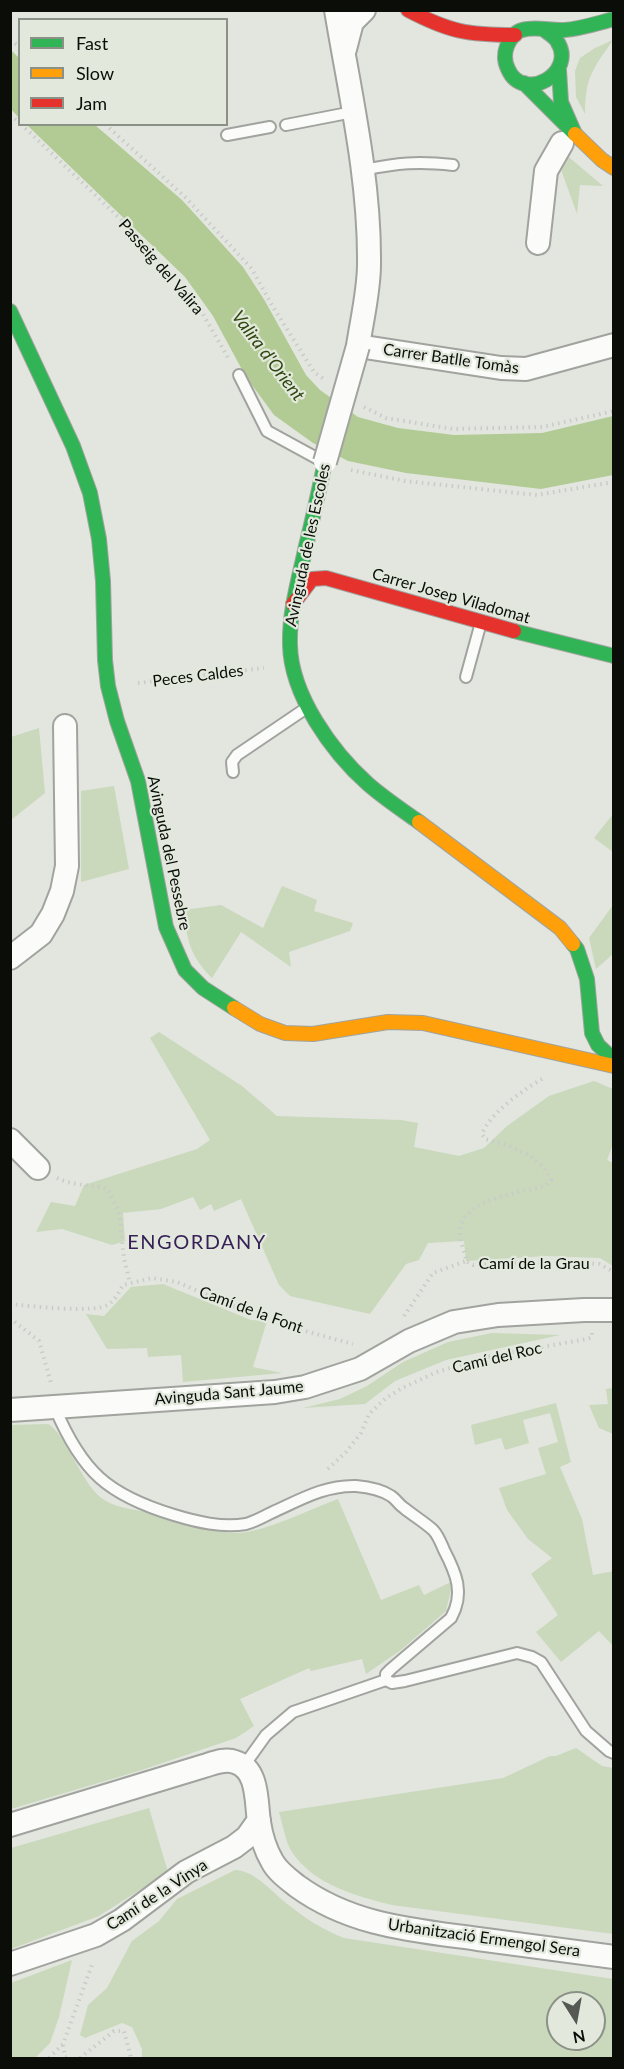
<!DOCTYPE html>
<meta charset="utf-8">
<style>
body{margin:0}
#map{position:relative;width:624px;height:2069px;overflow:hidden;background:#e2e6df;font-family:Lato,sans-serif}
canvas{display:block}
.frame{position:absolute;inset:0;border:12px solid #0a0d08;pointer-events:none}
.legend{position:absolute;left:18px;top:18px;width:210px;height:108px;box-sizing:border-box;background:#e2e9dc;border:2px solid #8c9187;margin:0;padding:8px 10px;list-style:none;font-size:18px;color:#0a0d08}
.legend li{display:flex;align-items:center;gap:12px;height:30px}
.legend b{width:30px;border:2px solid #8c9187}
.north{position:absolute;left:546px;top:1991px;width:60px;height:60px;box-sizing:border-box;background:#e2e9dc;border:2px solid #8c9187;border-radius:50%;rotate:169deg;font-size:16px;font-weight:700;line-height:24px;text-align:center;color:#0a0d08}
.north::after{content:'';display:block;margin:auto;width:21px;height:27px;background:#565953;clip-path:polygon(50% 0,100% 100%,50% 72%,0 100%)}
</style>
<div id="map">
<canvas width="624" height="2069"></canvas>
<div class="frame"></div>
<ul class="legend">
<li><b style="height:8px;background:#30b455"></b>Fast</li>
<li><b style="height:8px;background:#ff9f0a"></b>Slow</li>
<li><b style="height:8px;background:#e5322d"></b>Jam</li>
</ul>
<div class="north">N</div>
</div>
<script>
const c = document.querySelector('canvas').getContext('2d');
c.lineJoin = 'round';
function fillPath(path, color) {
  c.fillStyle = color;
  c.fill(path, 'evenodd');
}
function trace(path, color, width, dash) {
  c.strokeStyle = color;
  c.lineWidth = width;
  c.lineCap = dash ? 'butt' : 'round';
  c.setLineDash(dash || []);
  c.stroke(path);
}
function write(font, color, halo, rows, align = 'center') {
  c.font = font + ' Lato,sans-serif';
  c.lineWidth = 4.5;
  c.setLineDash([]);
  c.textBaseline = 'middle';
  c.strokeStyle = halo;
  c.fillStyle = color;
  for (const [text, x, y, turn = 0] of rows) {
    c.save();
    c.translate(x, y);
    c.rotate((+turn || 0) * Math.PI / 180);
    c.textAlign = isNaN(turn) ? turn : align;
    if (halo) c.strokeText(text, 0, 0);
    c.fillText(text, 0, 0);
    c.restore();
  }
}
fillPath(new Path2D(`
 M613,40C593,69 585,77 585,114L576,97L575,71L580,58L595,48Z
 M564,153L603,186L580,185L577,214L559,164Z
 M39,728L45,793L11,820V737Z
 M114,786L129,869L81,882V791Z
 M613,814V852L594,838Z
 M282,886L317,900L314,911L353,923L350,931L289,952L291,967L241,932L212,978C189,955 188,941 183,910L221,905L263,928Z
 M613,905V954L596,969L589,938Z
 M159,1032L242,1086L277,1116L401,1120L418,1123L414,1147L459,1156L484,1148L507,1126L549,1096L594,1081L613,1089V1144L607,1160L613,1163V1266L600,1258L546,1256L466,1261L464,1241L428,1243L419,1260L406,1264L370,1314L290,1296L279,1285L241,1199L214,1211L211,1204L200,1210L193,1197L161,1209L123,1213L125,1241L112,1245L62,1229L36,1232L51,1202L75,1206L84,1185L197,1149L210,1140L150,1038Z
 M163,1284L251,1320L267,1321L253,1367L282,1373L183,1382L181,1355L148,1357L147,1348L107,1349L86,1314L104,1316L131,1287Z
 M492,1333L560,1335L446,1360L395,1381L365,1404L303,1408L340,1399L367,1386L403,1362L448,1342Z
 M613,1388H614L613,1434L599,1428L589,1405L608,1404L606,1389Z
 M556,1403L571,1462L560,1467L582,1519L593,1575L614,1571L613,1646L599,1631L561,1662L536,1632L558,1615L531,1574L552,1558L528,1539L507,1510L499,1488L546,1474L538,1448L558,1442L550,1413L523,1420L529,1443L505,1450L501,1438L475,1445L471,1425Z
 M48,1424C63,1431 81,1480 98,1495C114,1510 137,1509 158,1514C182,1519 213,1533 238,1533C264,1532 311,1509 338,1499L381,1600L419,1585L424,1595L453,1581L446,1611L401,1650L366,1674L362,1659L311,1671L309,1668L240,1699L254,1726L236,1738L142,1770L11,1809L10,1425Z
 M576,1748L602,1766L613,1768V1934L392,1905C356,1896 314,1885 292,1852C285,1841 283,1825 279,1812L503,1778L550,1756H556Z
 M149,1808L168,1872L99,1916L11,1949V1848Z
 M235,1870C257,1871 273,1894 290,1906C307,1920 324,1930 344,1938L613,1979V2058H142V2049L132,2027L122,2023L85,2038L80,2035L88,2005L107,1988L132,1941L159,1921L177,1899ZM558,2003H594V2039H558Z
 M72,1960L59,2017L50,2043L35,2058H11V1983Z`), '#cad8bc');
fillPath(new Path2D(`
 M11,50L19,58V118L11,109Z
 M27,125H95L182,200L243,267L265,301L306,375L320,390L358,417L398,428L454,435L542,433L613,416V475L541,489L406,473L348,461L313,443L274,415L246,377L213,316L185,277Z`), '#b2cb94');
const lane = new Path2D(`
 M286,125L353,112
 M227,135L270,127
 M363,170C398,163 417,161 453,165
 M239,375L267,431L322,461
 M466,677L480,626
 M233,772L232,762L237,755L305,709
 M55,1408C82,1472 108,1495 174,1515C197,1522 222,1528 246,1524C254,1522 263,1517 271,1513C298,1501 324,1485 356,1486C367,1487 382,1490 391,1496C396,1499 399,1505 404,1508C414,1516 424,1522 433,1530C438,1535 441,1543 444,1550C456,1573 465,1593 451,1618L391,1669L386,1674V1680L392,1683L405,1681L517,1653L532,1657L541,1662L586,1731L609,1751L614,1753
 M243,1767L266,1735L293,1712L386,1680`);
const street = new Path2D(`
 M336,10C350,94 370,179 369,264C369,291 362,319 358,346L501,368L526,369L614,345
 M345,49L352,22L364,10
 M538,243L546,171L562,143
 M10,958L41,934L53,914L62,891L67,866L65,726
 M10,1140L38,1168
 M10,1410L275,1392L305,1387L360,1369L409,1341L454,1322L498,1315L584,1310H614
 M10,1825L204,1766C214,1763 225,1758 235,1762C259,1769 256,1803 259,1822C261,1835 265,1849 272,1861C277,1871 288,1879 297,1886C352,1926 413,1930 478,1939C523,1945 568,1951 614,1957
 M10,1964L96,1935L122,1920L186,1872L234,1847L247,1837L259,1820`);
const fast = new Path2D(`
 M543,29C548,33 554,36 557,41C578,73 523,104 508,69C504,61 504,54 507,46C510,39 514,32 522,30C536,26 551,31 564,30C581,29 598,23 614,19
 M524,83L575,134L561,102L559,70
 M10,311L73,446L90,493L99,539L103,581L105,660L108,686L117,721L138,781L166,927L185,970L203,988L234,1008
 M325,462C319,490 313,518 306,546C299,579 289,611 290,645C291,695 332,752 368,784C384,798 402,810 419,822
 M514,631L614,656
 M573,944L577,949L587,979L592,1033L598,1045L614,1060`);
const slow = new Path2D(`
 M575,134L602,160L614,168
 M419,822L560,928L573,944
 M234,1008L260,1024L285,1033L313,1034L388,1022L423,1023L614,1066`);
const jam = new Path2D(`
 M408,10C450,32 468,35 515,35
 M293,604L312,579L326,578L514,631`);
trace(lane, '#a1a39e', 14);
trace(street, '#a1a39e', 26);
trace(fast, '#a1a39e', 16);
trace(slow, '#a1a39e', 16);
trace(jam, '#a1a39e', 16);
trace(new Path2D(`
 M10,40L20,47
 M10,115L20,123
 M21,124L135,233L197,304L230,361
 M105,124L186,198L252,269L273,307L314,372L324,379
 M364,407L386,418L453,429L542,427L614,411
 M351,470L405,481L537,495L614,482
 M138,683L264,668
 M542,1079C523,1090 490,1113 482,1134L485,1139C510,1146 540,1154 551,1180L545,1186C520,1193 459,1199 460,1233C460,1242 465,1252 466,1261L473,1265L526,1262L599,1264L614,1272
 M57,1178C72,1186 91,1184 107,1189L119,1211L124,1259L130,1283
 M10,1304C29,1306 96,1314 109,1304C116,1299 119,1292 123,1285L152,1278L177,1282L233,1306L258,1314L274,1315L305,1331L353,1344
 M404,1316L433,1273L466,1261
 M10,1318L39,1341L51,1383
 M328,1469L346,1452L361,1433L369,1414L386,1398L402,1388L437,1372L486,1357L587,1339L592,1337V1333
 M63,2045L65,2057L70,2058
 M49,2058L63,2044L93,1962
 M80,2058L114,2031H124L131,2058`), '#c9cbc9', 4, [1.5, 4.5]);
trace(lane, '#fbfbfa', 10);
trace(street, '#fbfbfa', 22);
trace(fast, '#30b455', 14);
trace(slow, '#ff9f0a', 14);
trace(jam, '#e5322d', 14);
const streetBridge = new Path2D(`
 M325,462L358,346`);
trace(streetBridge, '#a1a39e', 26, []);
trace(streetBridge, '#fbfbfa', 22);
write('16px', '#0a0d08', '#e2e9dc', [
 ["Passeig del Valira",161,267,49],
 ["Carrer Batlle Tomàs",451,359,8],
 ["Avinguda de les Escoles",308,545,-78],
 ["Carrer Josep Viladomat",451,596,16],
 ["Peces Caldes",198,676,-7],
 ["Avinguda del Pessebre",169,853,78],
 ["Camí de la Grau",534,1264],
 ["Camí de la Font",251,1310,20],
 ["Camí del Roc",497,1358,-13],
 ["Avinguda Sant Jaume",229,1393,-5],
 ["Camí de la Vinya",157,1895,-33],
 ["Urbanització Ermengol Sera",484,1938,8]
]);
write('italic 18px', '#30460f', '#e2e9dc', [
 ["Valira d'Orient",268,356,53]
]);
c.letterSpacing = '1.5px';
write('20px', '#371f59', '#e2e9dc', [
 ["ENGORDANY",197,1243]
]);
c.letterSpacing = '0px';
</script>
